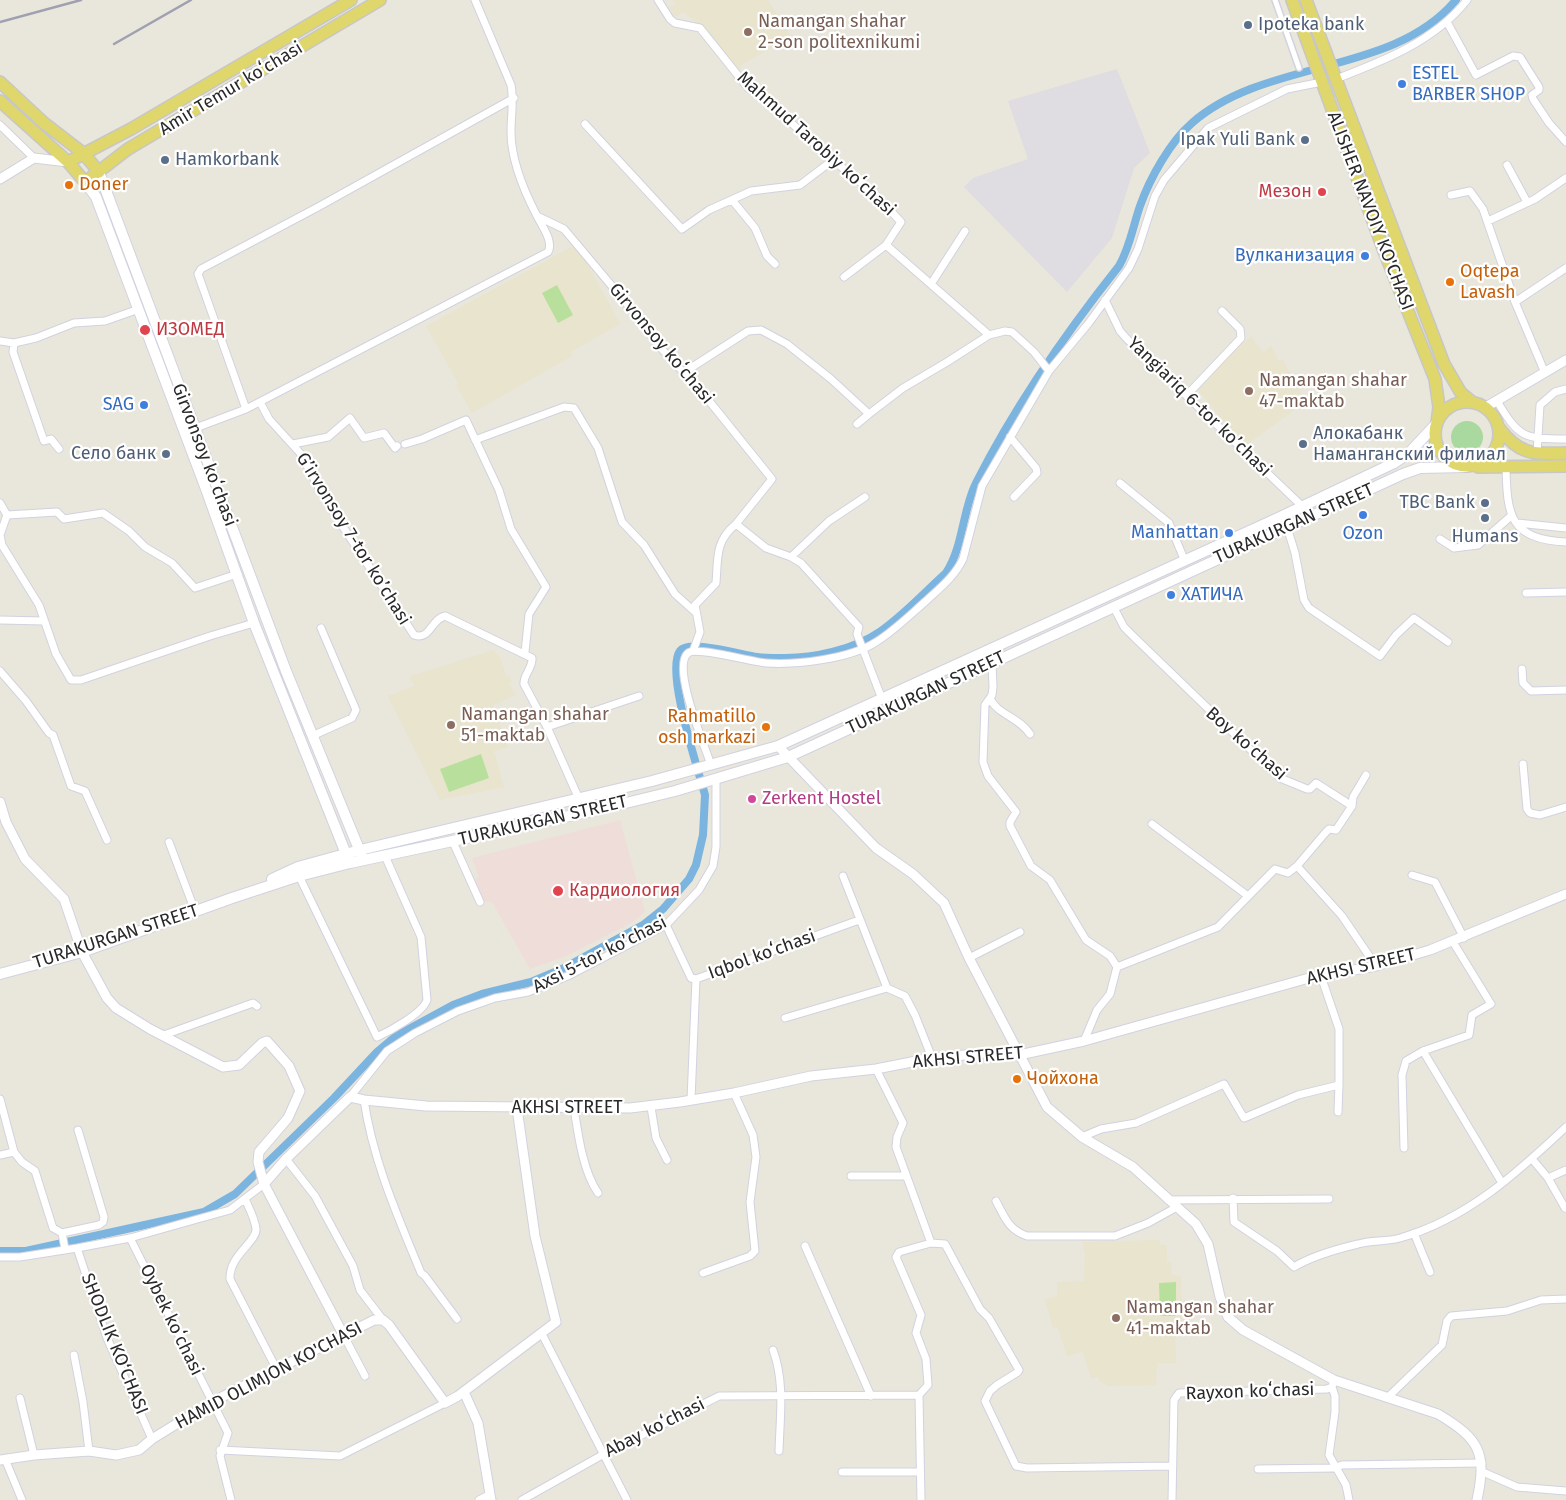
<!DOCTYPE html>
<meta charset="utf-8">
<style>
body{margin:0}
canvas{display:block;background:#e9e6dc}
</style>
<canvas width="1566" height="1500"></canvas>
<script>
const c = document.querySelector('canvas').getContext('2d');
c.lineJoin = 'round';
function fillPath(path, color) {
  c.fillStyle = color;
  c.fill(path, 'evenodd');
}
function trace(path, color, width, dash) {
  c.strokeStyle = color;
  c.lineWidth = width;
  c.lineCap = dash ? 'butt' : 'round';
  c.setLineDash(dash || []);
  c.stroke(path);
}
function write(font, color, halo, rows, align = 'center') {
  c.font = font + ' "Fira Sans",sans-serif';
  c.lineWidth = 4.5;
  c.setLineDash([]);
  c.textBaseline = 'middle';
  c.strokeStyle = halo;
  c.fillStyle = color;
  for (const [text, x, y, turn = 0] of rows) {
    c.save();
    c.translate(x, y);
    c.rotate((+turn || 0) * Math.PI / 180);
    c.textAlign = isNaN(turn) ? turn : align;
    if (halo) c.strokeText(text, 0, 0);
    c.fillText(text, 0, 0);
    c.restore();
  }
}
fillPath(new Path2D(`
 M1117,69L1150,153L1134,168L1112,238L1067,292L964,187L973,178L1028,159L1008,101Z`), '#dfdce2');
fillPath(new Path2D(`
 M672,0H768L791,36L740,66L741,68L737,71L711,39L706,29L683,12L675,17L669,7L675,4Z
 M573,246L588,265L620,324L570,352L572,356L472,413L456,385L458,383L426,326Z
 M1251,336L1263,353L1271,346L1279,361L1283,360L1301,393L1290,398L1297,408L1245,446L1196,388Z
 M494,650L496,655L499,654L506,677L509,676L512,682L509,684L516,695L493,705L508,747L494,751L504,787L440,800L388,696L414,686L410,676Z
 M1160,1240V1245H1167V1262H1171L1172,1275L1181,1276L1182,1331H1175L1176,1363H1157L1156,1385L1108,1386L1099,1381V1377L1091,1378L1083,1352L1067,1356L1058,1328L1053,1329L1045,1300L1057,1296V1282L1084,1281L1085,1253L1082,1242Z`), '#e9e4cd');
fillPath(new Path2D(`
 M620,820L645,912L631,923L566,956L530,969L492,902L483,901L472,881L479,877L472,858Z`), '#efddda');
fillPath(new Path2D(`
 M1451 437a16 16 0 1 1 32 0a16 16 0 1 1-32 0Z`), '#a9d99f');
fillPath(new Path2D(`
 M557,285L573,315L558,323L542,293Z
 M481,754L489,778L449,792L440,769Z
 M1176,1282V1316H1160L1159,1283Z`), '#b8e09c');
trace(new Path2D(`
 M0,1251H26L204,1212L235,1194L334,1098L377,1052L396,1036L453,1005L482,994L531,982L562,969L643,925L663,909L689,879L696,865L703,835L705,795C698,769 665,670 680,651C689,639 742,655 757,657C764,658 772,658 780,658C812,659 854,650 881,631C904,615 925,592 946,573C964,545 962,511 976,483C1016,404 1065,334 1119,266C1130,247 1133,226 1140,206C1150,178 1170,142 1192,123C1266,58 1393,76 1456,0`), '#7bb4df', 8);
const pedestrian = new Path2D(`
 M1275,0L1299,68`);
const minor = new Path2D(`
 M475,0L511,85C514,101 511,116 511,132C511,161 524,191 537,216L564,229L637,316L659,346L706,397L772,479L736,524L766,548L791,557L801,563L859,627L857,634L882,699
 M658,0L670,19L675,23L700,28L748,88L767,101L829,157L874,193L901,222L886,245L989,335
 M1447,22L1476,75L1513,56L1520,57L1539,87V90L1532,95L1533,99L1549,123L1566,142
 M1336,79C1383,61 1435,41 1467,0
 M585,124L682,229L709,210L751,191L800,185L833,160
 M0,125L34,158
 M1507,165L1527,202
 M1451,195L1470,191L1483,209L1515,302L1566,268
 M732,200L755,228L767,256L775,264
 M1488,221L1535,199L1566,178
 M844,277L886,245
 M931,284L965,231
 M1105,300L1120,331L1127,339L1303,507
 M1515,302L1545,373
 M0,341L14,343L36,338L74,323L105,321L139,309
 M14,343L13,352L44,441L51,439L59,449
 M683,373L748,331L761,330L787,344L831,379L869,414L903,388L947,362L989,335L1005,331L1012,332L1034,352L1049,371
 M1187,395L1241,338L1240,329L1222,311
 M1497,401C1519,438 1524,439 1566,439
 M260,402L269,419L300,453L328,504L414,635C430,641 431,619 445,616L532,658C533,668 523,675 524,684L547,727L579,799
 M246,409L198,274L201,269L318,207L514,98
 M857,424L869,414
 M185,432L246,409L548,252C554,242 542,226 537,216
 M1010,437L1036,468L1037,473L1014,497
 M475,440L564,407L574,408L598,448L622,522L644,545L675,594L695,612
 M293,444L328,437L350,418L364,438L384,433L395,448L397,446
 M405,444L422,439L466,420L499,490L511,529L546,587L529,614L525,652
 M1537,453L1540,405L1555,392L1566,389
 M1506,467C1507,516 1510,539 1566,542
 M1120,483L1169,523L1184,559
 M0,503L7,515L0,535L2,545L39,605L56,654L71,680H81L210,636L254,623
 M7,515L57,512L64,519L103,513L129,531L145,547L172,563L195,588L237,574
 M1517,523L1566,528
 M1287,527L1295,553L1304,600L1309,608L1380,656L1396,635L1414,618L1448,642
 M1440,539L1454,548L1478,545L1511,516
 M791,557L829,521L865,497
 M1526,593L1566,592
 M1113,606L1124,627L1135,638L1280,778L1307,789H1310L1316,783L1352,806L1336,830L1329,829L1326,832L1297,866L1342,916L1376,966
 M0,620L44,621
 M693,651L700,632L695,605L716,583C718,558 715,541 736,524
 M992,663L993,687L992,695L985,705L983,762L988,776L1016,812L1010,822V826L1031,866L1050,880L1086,940L1110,956L1117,967L1110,994L1097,1010L1084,1041
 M1522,669L1523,683L1531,691L1566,690
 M0,671L26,701L49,733L53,735L71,786L85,791L107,840
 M990,698C996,714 1019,717 1030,734
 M547,727L639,696
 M312,736L352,718L356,710L321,628
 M1523,764L1527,809L1530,813L1540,815L1566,807
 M711,765C705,746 671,667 688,653C697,646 751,662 766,663C796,665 850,659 876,642C894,631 910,615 926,601C940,588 955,576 963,559L982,486L1049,371L1088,324L1129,268L1138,249L1155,196L1164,180L1208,128L1287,89L1322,82
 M1352,806L1353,797L1366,775
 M1152,824L1248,896
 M169,842L195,911
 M453,842L480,902
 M1412,875L1435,882L1464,938
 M299,876L377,1037C390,1031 423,1013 427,1000L421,937L385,856
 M843,876L887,988L905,996L915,1015L932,1058
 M666,925L691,978L696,979L859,920
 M969,958L1020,932
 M1117,967L1218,927L1275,869L1288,873L1297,866
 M785,1018L887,988
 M164,1035L253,1003L257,1006
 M1423,1051L1502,1183
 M876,1069L903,1123L897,1137L896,1147L931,1243L945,1244L980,1309L989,1318L1019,1370L1018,1372L997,1385L990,1391L985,1401L1016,1466L1027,1468L1172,1466
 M350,1097L387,1051L415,1033L458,1011L495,998L528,992L570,975L666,925L699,890L713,866L716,847V779
 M0,1099L14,1152L22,1162L35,1171L53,1228L62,1233L99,1225L103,1222L104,1217L78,1130
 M364,1100C373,1161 398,1217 421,1273L425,1276L457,1319
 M691,1100L696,979
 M651,1107L656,1138L667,1160
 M574,1108C578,1134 583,1172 598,1193
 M1338,1112L1339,1085
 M1082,1137L1101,1129L1136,1123L1224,1084L1244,1118L1298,1095L1339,1085V1029L1321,976
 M1404,1148L1402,1075L1406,1061L1423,1051L1469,1035L1472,1015L1491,1004L1453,942
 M0,1155L14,1152
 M286,1159L315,1196L353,1266L360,1290L383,1320
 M1532,1159L1548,1178L1566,1170
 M851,1176H906
 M1548,1178L1565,1208
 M1233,1198L1234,1222L1277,1251L1294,1267C1312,1256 1337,1249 1358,1244C1372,1240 1386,1242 1400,1238C1467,1219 1517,1173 1566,1127
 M245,1199C249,1208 255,1219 256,1229C257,1242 229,1255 230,1279L277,1370
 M1168,1200L1329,1199
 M996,1201C1005,1218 1009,1230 1027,1236H1115L1148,1223L1177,1207
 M62,1233L65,1249
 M1414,1233L1430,1272
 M130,1238L228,1433L220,1456L231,1500
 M805,1246L871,1396
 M77,1248L107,1338L152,1439
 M0,1257H20L77,1248L130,1238L194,1220L230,1210L264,1184
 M703,1273L750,1256L755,1251L750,1202L756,1157L753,1135L734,1093
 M542,1334L627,1500
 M344,1336L365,1376
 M773,1350C785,1382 780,1417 779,1451
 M74,1355L83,1402L89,1451
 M1332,1387L1335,1396V1412L1329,1455L1346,1485L1349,1500
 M919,1395L928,1385L926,1359L916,1333L921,1315L896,1257L899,1252L931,1243
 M919,1395L921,1500
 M1388,1397L1442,1345L1447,1321L1451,1316L1507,1311L1541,1300L1566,1299
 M20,1398L34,1455
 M220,1450L340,1456L445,1403
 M5,1459L22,1500
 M1258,1469L1334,1468L1342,1465L1482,1463
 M842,1472H920
 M1483,1472L1517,1487L1566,1491
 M479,1500L489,1495
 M522,1500L604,1454L719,1396L919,1395
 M1172,1500L1174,1400L1179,1393L1327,1389L1332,1387L1334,1380`);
const tertiary = new Path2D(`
 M0,179L34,158L68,162
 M1486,407L1566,360
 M778,746L876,848L913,874L944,903L969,958L1047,1107L1082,1137L1133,1167L1196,1224L1208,1244L1220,1297L1228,1317L1243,1330L1334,1380L1438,1414C1480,1439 1487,1453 1477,1500
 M0,802L6,822L25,859L64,899L82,952L107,998L116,1008L150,1029L223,1067L239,1065L262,1043L267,1041L289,1066L300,1091L288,1118L259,1152L258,1162L264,1184L344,1336
 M264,1184L286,1159L350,1097L364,1100L426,1106L630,1108L680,1102L734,1093L811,1076L876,1069L932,1058L987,1053L1019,1055L1084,1041L1309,978L1376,966L1430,950L1566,894
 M464,1392L478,1423L491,1500
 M0,1460L34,1455L89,1451L116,1455L139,1450L152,1439L212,1402L374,1320H383L389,1325L445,1403L458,1396L556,1322L535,1236L517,1108`);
const secondary = new Path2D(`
 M99,172L286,671L361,854
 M85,182L96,197L206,489L254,623L348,859
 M272,879L298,867L360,850L652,781L778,746L1278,518L1394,463L1409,453L1437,423
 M0,974L82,952L232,898L299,876L350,863L597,810L675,791L788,757L1403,474L1420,468L1466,467`);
const primary = new Path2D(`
 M1292,0L1384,251L1435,379L1439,407L1437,423
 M1306,0L1444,364L1461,393L1472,402
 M0,82L44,123L83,153L99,172
 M0,101L68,162L85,182L128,149L380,0
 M68,162L131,129L351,0
 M1435 434a32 32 0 1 1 64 0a32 32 0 1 1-64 0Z
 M1499,428C1520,456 1534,454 1566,453
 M1478,467L1566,466`);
trace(pedestrian, '#d2d2e0', 8);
trace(minor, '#d2d2e0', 9);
trace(tertiary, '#d2d2e0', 11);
trace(secondary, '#d2d2e0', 12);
trace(primary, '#c7c7c7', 14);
trace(pedestrian, '#fff', 5);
trace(minor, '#fff', 7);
trace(tertiary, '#fff', 9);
trace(secondary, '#fff', 10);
trace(primary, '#dfd76b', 11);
trace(new Path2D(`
 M0,22L81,0
 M114,44L191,0`), '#a0a0b1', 2.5);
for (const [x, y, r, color] of [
 [1248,25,5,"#5c6f8a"],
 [748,32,5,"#8d6e63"],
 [1402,84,5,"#3f7fe0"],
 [1305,140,5,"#5c6f8a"],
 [165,160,5,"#5c6f8a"],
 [69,185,5,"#e8710a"],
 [1322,192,5,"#e0444e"],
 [1365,256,5,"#3f7fe0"],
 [1450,282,5,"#e8710a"],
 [145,330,6,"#e0444e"],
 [1249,391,5,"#8d6e63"],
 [144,405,5,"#3f7fe0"],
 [1303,444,5,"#5c6f8a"],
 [166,454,5,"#5c6f8a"],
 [1485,503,5,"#5c6f8a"],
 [1363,515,5,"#3f7fe0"],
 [1485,518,5,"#5c6f8a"],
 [1229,533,5,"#3f7fe0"],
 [1171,595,5,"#3f7fe0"],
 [451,725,5,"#8d6e63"],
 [766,727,5,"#e8710a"],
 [752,799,5,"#d1479c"],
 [558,891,6,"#e0444e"],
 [1017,1079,5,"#e8710a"],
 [1116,1318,5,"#8d6e63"]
]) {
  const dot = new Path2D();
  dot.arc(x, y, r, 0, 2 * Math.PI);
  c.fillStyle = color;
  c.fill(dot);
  trace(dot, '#fff', 2);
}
write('18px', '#785e54', '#fff', [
 ["Namangan shahar",758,22],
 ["2-son politexnikumi",758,43],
 ["Namangan shahar",1259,381],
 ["47-maktab",1259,402],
 ["Namangan shahar",461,715],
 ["51-maktab",461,736],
 ["Namangan shahar",1126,1308],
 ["41-maktab",1126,1329]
], 'left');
write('18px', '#4e5e75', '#fff', [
 ["Ipoteka bank",1258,25],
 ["Ipak Yuli Bank",1295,140,"right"],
 ["Hamkorbank",175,160],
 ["Алокабанк",1313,434],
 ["Наманганский филиал",1313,455],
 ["Село банк",156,454,"right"],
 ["TBC Bank",1475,503,"right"],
 ["Humans",1485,537,"center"]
], 'left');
write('18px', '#366cbe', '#fff', [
 ["ESTEL",1412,74,"left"],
 ["BARBER SHOP",1412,95,"left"],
 ["Вулканизация",1355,256],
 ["SAG",134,405],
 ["Manhattan",1219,533],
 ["Ozon",1363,534,"center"],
 ["ХАТИЧА",1181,595,"left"]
], 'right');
write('18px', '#292929', '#fff', [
 ["Amir Temur koʻchasi",231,89,-31],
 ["Mahmud Tarobiy koʻchasi",816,144,42],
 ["ALISHER NAVOIY KO'CHASI",1370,211,69],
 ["Girvonsoy koʻchasi",661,344,50],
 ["Yangiаriq 6-tor koʼchasi",1199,407,44],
 ["Girvonsoy koʻchasi",204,455,69],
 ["TURAKURGAN STREET",1294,524,-24],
 ["Gʼirvonsoy 7-tor koʼchasi",353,539,58],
 ["TURAKURGAN STREET",926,693,-25],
 ["Boy koʻchasi",1246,744,41],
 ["TURAKURGAN STREET",543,821,-13],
 ["TURAKURGAN STREET",116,937,-18],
 ["Аxsi 5-tor koʼchasi",600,955,-27],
 ["Iqbol koʻchasi",762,955,-20],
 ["AKHSI STREET",1361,967,-13],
 ["AKHSI STREET",968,1058,-5],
 ["AKHSI STREET",567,1108],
 ["Oybek koʻchasi",171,1320,64],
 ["SHODLIK KO‘CHASI",114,1344,68],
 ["HAMID OLIMJON KO'CHASI",269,1376,-28],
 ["Rayxon koʻchasi",1250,1392,-2],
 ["Abay koʻchasi",655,1428,-27]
]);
write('18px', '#c56008', '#fff', [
 ["Doner",79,185],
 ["Oqtepa",1460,272],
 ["Lavash",1460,293],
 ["Rahmatillo",756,717,"right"],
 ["osh markazi",756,738,"right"],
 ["Чойхона",1027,1079]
], 'left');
write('18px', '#be3a42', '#fff', [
 ["Мезон",1312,192,"right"],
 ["ИЗОМЕД",156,330],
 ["Кардиология",569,891]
], 'left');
write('18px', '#b23c85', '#fff', [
 ["Zerkent Hostel",762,799]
], 'left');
</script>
